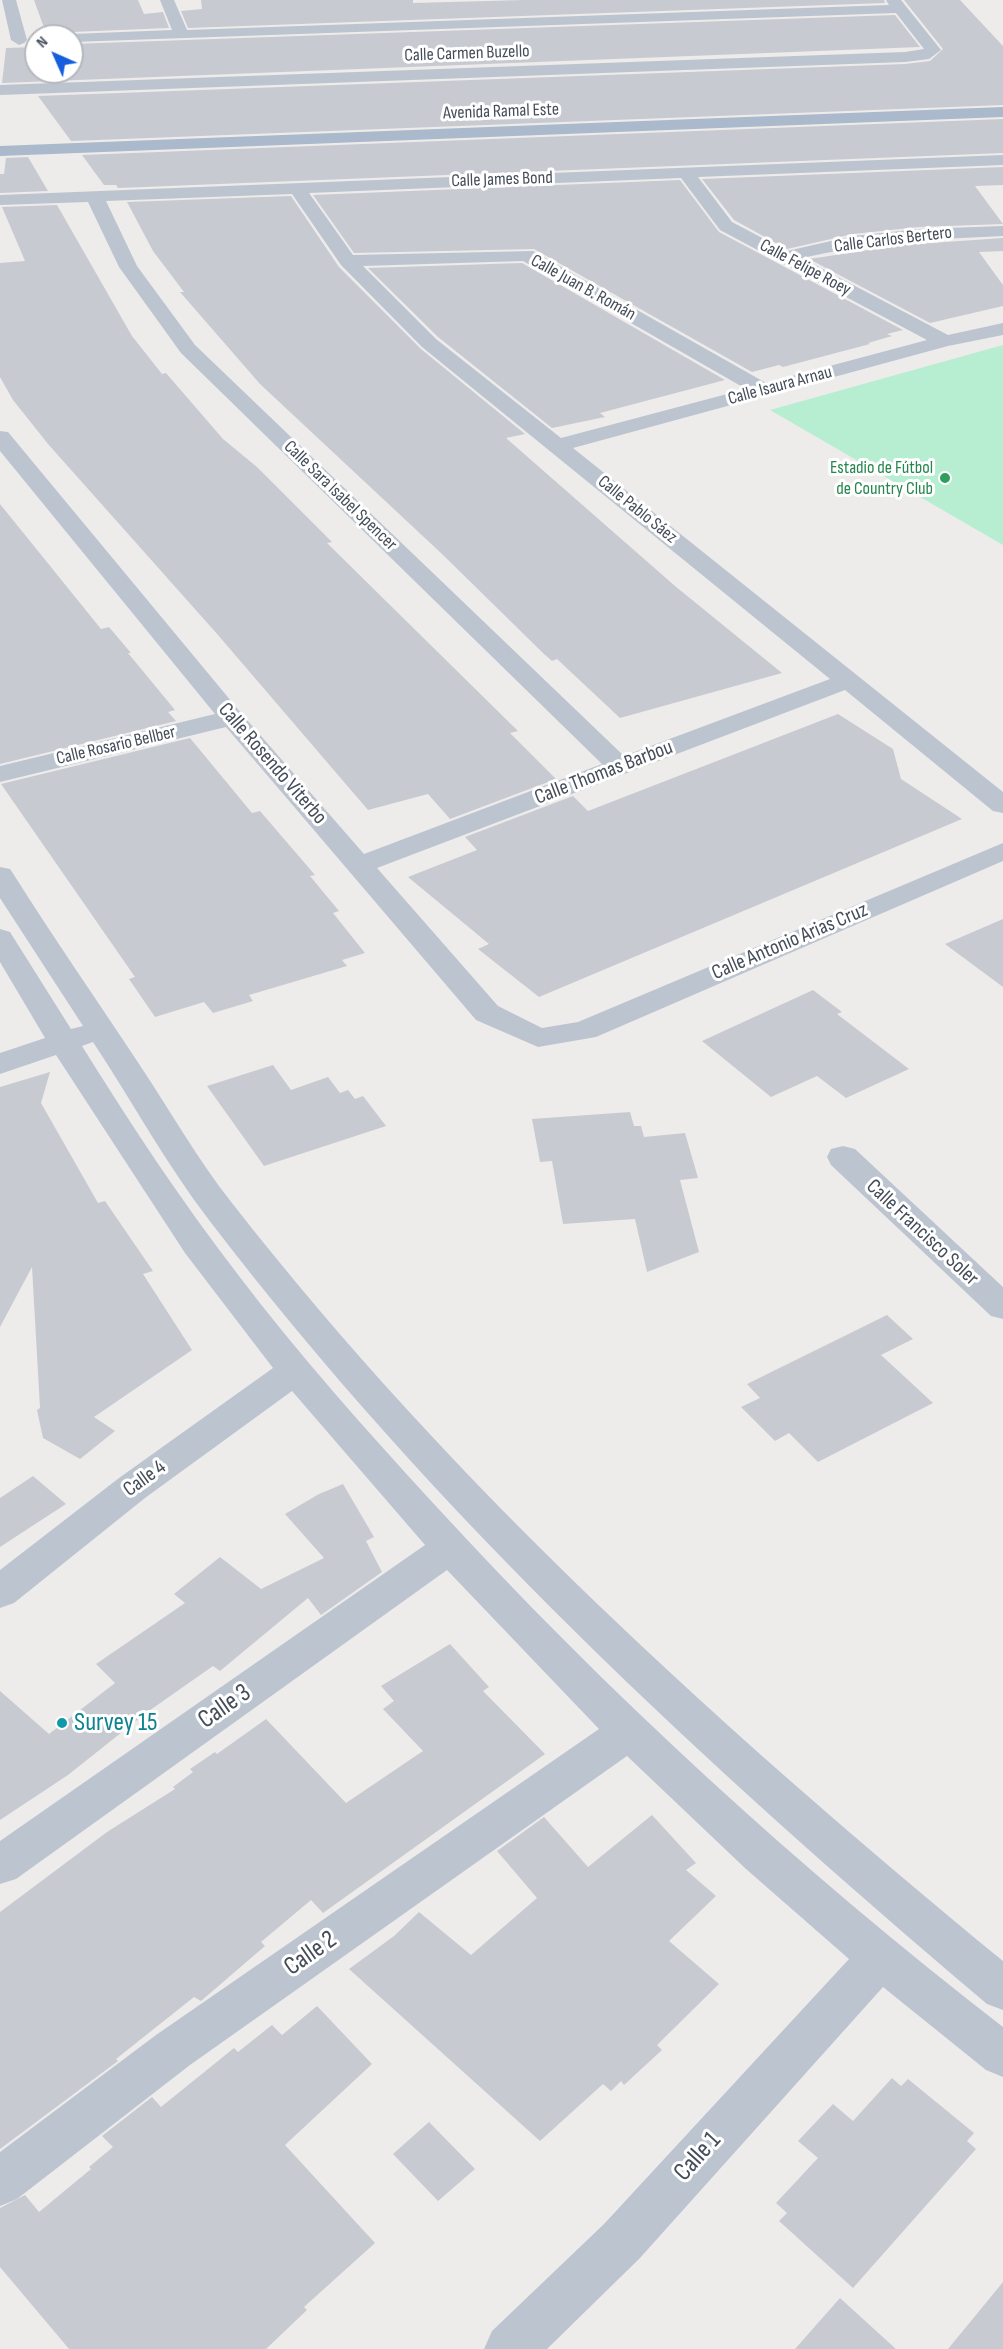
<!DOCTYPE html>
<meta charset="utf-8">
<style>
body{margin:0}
#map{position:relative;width:1003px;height:2349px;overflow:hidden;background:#eeebeb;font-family:"Sofia Sans Condensed",sans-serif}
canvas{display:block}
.north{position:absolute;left:24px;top:24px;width:60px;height:60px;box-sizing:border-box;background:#fff;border:2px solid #b4b8bd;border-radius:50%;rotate:315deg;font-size:16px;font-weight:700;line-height:24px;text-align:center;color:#444d59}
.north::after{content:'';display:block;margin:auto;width:21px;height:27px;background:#155fde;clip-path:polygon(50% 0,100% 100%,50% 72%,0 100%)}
</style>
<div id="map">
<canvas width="1003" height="2349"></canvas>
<div class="north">N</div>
</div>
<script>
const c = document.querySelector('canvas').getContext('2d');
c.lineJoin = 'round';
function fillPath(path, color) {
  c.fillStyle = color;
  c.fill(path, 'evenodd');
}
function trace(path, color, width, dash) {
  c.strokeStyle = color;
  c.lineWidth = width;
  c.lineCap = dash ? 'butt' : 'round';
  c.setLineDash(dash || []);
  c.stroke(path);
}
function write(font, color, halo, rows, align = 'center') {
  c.font = font + ' "Sofia Sans Condensed",sans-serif';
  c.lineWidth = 6;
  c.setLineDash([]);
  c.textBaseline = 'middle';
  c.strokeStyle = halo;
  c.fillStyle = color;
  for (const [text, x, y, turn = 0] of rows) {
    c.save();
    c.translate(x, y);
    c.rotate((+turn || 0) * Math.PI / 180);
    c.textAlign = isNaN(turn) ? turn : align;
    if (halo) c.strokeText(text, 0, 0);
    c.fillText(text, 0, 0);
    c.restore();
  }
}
fillPath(new Path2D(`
 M1003,345V545L770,410Z`), '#b7eed1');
fillPath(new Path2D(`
 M34,0H138L144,14L163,12L169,28L72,32L64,36H47Z
 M201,0H413V3L524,0H884L885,3L188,28L181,11L202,9Z
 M904,0H960L1003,46V105L71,141L38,96L905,64L930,61L943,49Z
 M895,15L920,47L2,83L6,48L36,47V72H72V44Z
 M1003,119V153L118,188L116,185H104L82,155Z
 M28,157L48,191L0,193V174H4L6,158Z
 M1003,167V185L975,186L1003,224L919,227L853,234L787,249L734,220L702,179Z
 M680,180L719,232L903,330L887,334L892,336L868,343L870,344L783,367L779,365L752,372L534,249L354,253L313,195Z
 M291,196L339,267L421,349L525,434L506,438L675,586L782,673L620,718L557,659L552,661L544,654L442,554L260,384L180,292H184L153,251L127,202Z
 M57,205L132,336L162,374L166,373L223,439L257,467L332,542L327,543L518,731L510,733L556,779L450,819L428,794L368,810L218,635L48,444L13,400L0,377V263L25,261L2,207Z
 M1003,238V251L979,252L1003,285V306L930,323L809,259L902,245Z
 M522,263L725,380L600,413L605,417L552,428L438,337L368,268Z
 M0,504L101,629L109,627L131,653H128L175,710L168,712L176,721L0,764Z
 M838,714L893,749L901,779L962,819L539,997L478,949L489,944L408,877L477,850L465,837L573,796L588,811Z
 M190,738L252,813L260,811L315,875L310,876L339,911L333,913L365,953L342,960L347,966L249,995L253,1001L213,1013L204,1002L155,1017L129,979L135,977L1,784Z
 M1003,919V987L945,944Z
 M813,990L842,1012L837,1014L909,1069L846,1098L817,1076L771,1097L702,1041Z
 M273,1065L291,1090L328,1077L340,1093L348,1090L355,1099L363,1096L386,1126L264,1166L207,1086Z
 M50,1072L41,1103L98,1203L105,1201L153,1271L143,1274L192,1350L94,1417L115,1431L80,1459L43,1438L37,1410L40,1408L32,1267L0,1327V1087Z
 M630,1112L634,1126H641L644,1137L685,1133L698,1178L680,1180L699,1252L647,1272L635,1219L563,1224L552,1161L540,1162L532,1119Z
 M887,1315L913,1339L881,1355L933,1403L818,1462L789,1433L775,1441L741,1407L760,1398L747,1384Z
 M33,1476L66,1504L0,1547V1498Z
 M343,1484L374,1537L366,1541L382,1572L321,1615L308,1598L220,1671L213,1666L146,1713L68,1775L0,1820V1691L49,1734L115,1683L96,1664L185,1603L174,1594L220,1557L261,1589L324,1558L285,1514L319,1494Z
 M450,1644L489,1687L483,1691L545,1754L323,1913L311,1900L261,1942L265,1946L201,2001L194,1997L116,2059L118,2061L0,2149V1912L107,1832L175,1789L173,1787L193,1772L190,1769L215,1752L217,1754L266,1719L346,1803L423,1751L383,1709L394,1701L381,1686Z
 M652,1815L696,1863L686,1870L716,1896L669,1941L719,1984L657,2045L662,2050L624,2085L621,2081L611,2091L603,2084L540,2141L349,1969L394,1936L419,1912L471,1955L537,1898L497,1851L544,1817L588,1867Z
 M317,2006L372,2064L285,2145L375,2243L304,2307L307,2310L266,2349H69L0,2267V2208L25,2195L39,2212L91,2169L89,2167L113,2147L102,2136L152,2097L161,2107L234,2048L238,2052L272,2025L282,2035Z
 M892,2078L901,2086L908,2079L974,2133L967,2141L976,2149L853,2288L779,2221L787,2213L776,2203L818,2158L798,2141L833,2104L853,2121Z
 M429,2122L475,2169L438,2201L393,2154Z
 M1003,2282V2349H948Z
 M840,2298L896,2349H795Z`), '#c8cad1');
fillPath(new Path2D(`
 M2,0H16L27,40L24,43L19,45L11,40Z
 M160,0H174L187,30L889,5L886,0H901L941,50L929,59L905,62L0,95V85L905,52L924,49L896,13L72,42V36H66L72,34L172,30Z
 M1003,155V165L698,177L732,222L787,251L853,236L919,229L1003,226V236C934,239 869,243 802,258L948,335L1003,323V335L948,346L573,448L1003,792V813L993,811L845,690L377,868L498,1006L542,1028L578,1022L1003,843V861L596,1037L538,1047L476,1020L226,727L0,782V766L215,714L0,451V431L8,432L241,713L364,854L602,764L181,353L119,267L88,202L0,205V195ZM681,178L720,230L927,340L766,383L533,251L353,255L309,193ZM292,194L341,265L422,347L830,679L624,756L195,345L137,266L106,201ZM523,261L746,389L561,438L436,339L363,266Z
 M0,867L10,869L14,875C55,940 99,1003 141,1067C171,1112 198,1160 232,1203C455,1489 724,1731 1003,1961V2010L987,2004C705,1765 434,1515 209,1220C166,1164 132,1101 93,1042L82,1046C131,1125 182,1202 239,1276C299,1355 366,1430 433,1503C608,1694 798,1868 1003,2027V2077L986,2070L883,1987L640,2258L547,2349H484L492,2331L604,2224L849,1959L746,1869L627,1756L190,2065L17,2199L0,2206V2152L156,2035L599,1729L447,1570L16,1879L0,1884V1841L425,1545L292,1391L145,1498L14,1603L0,1608V1570L119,1478L273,1368L185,1253L56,1055L0,1074V1053L45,1038L0,962V929L10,932L71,1029L83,1026L0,898Z
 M843,1146L855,1149L1003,1287V1319L991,1316L831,1165L827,1157L831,1149Z`), '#bcc5cf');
fillPath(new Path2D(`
 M1003,107V117L0,156V146Z`), '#aab9cc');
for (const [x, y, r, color] of [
 [945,478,6,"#2e9e5b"],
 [62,1723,6,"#0f9aa8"]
]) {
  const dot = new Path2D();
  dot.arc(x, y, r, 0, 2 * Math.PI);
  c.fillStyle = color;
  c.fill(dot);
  trace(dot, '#fff', 2);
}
write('18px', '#444d59', '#fff', [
 ["Calle Carmen Buzello",467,54,-2],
 ["Avenida Ramal Este",501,112,-2],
 ["Calle James Bond",502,180,-2],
 ["Calle Carlos Bertero",893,240,-7],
 ["Calle Felipe Roey",805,268,28],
 ["Calle Juan B. Román",583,288,29],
 ["Calle Isaura Arnau",780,386,-15],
 ["Calle Sara Isabel Spencer",340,496,44],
 ["Calle Pablo Sáez",637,510,39],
 ["Calle Rosario Bellber",116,746,-13]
]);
write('18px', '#27864d', '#fff', [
 ["Estadio de Fútbol",933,468],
 ["de Country Club",933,489]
], 'right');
write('21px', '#444d59', '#fff', [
 ["Calle Rosendo Viterbo",272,764,49],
 ["Calle Thomas Barbou",604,773,-21],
 ["Calle Antonio Arias Cruz",790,942,-23],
 ["Calle Francisco Soler",922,1233,43],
 ["Calle 4",145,1479,-36]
]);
write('26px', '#444d59', '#fff', [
 ["Calle 3",225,1707,-35],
 ["Calle 2",311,1954,-35],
 ["Calle 1",698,2157,-48]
]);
write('26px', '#0d838f', '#fff', [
 ["Survey 15",74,1723]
], 'left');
</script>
